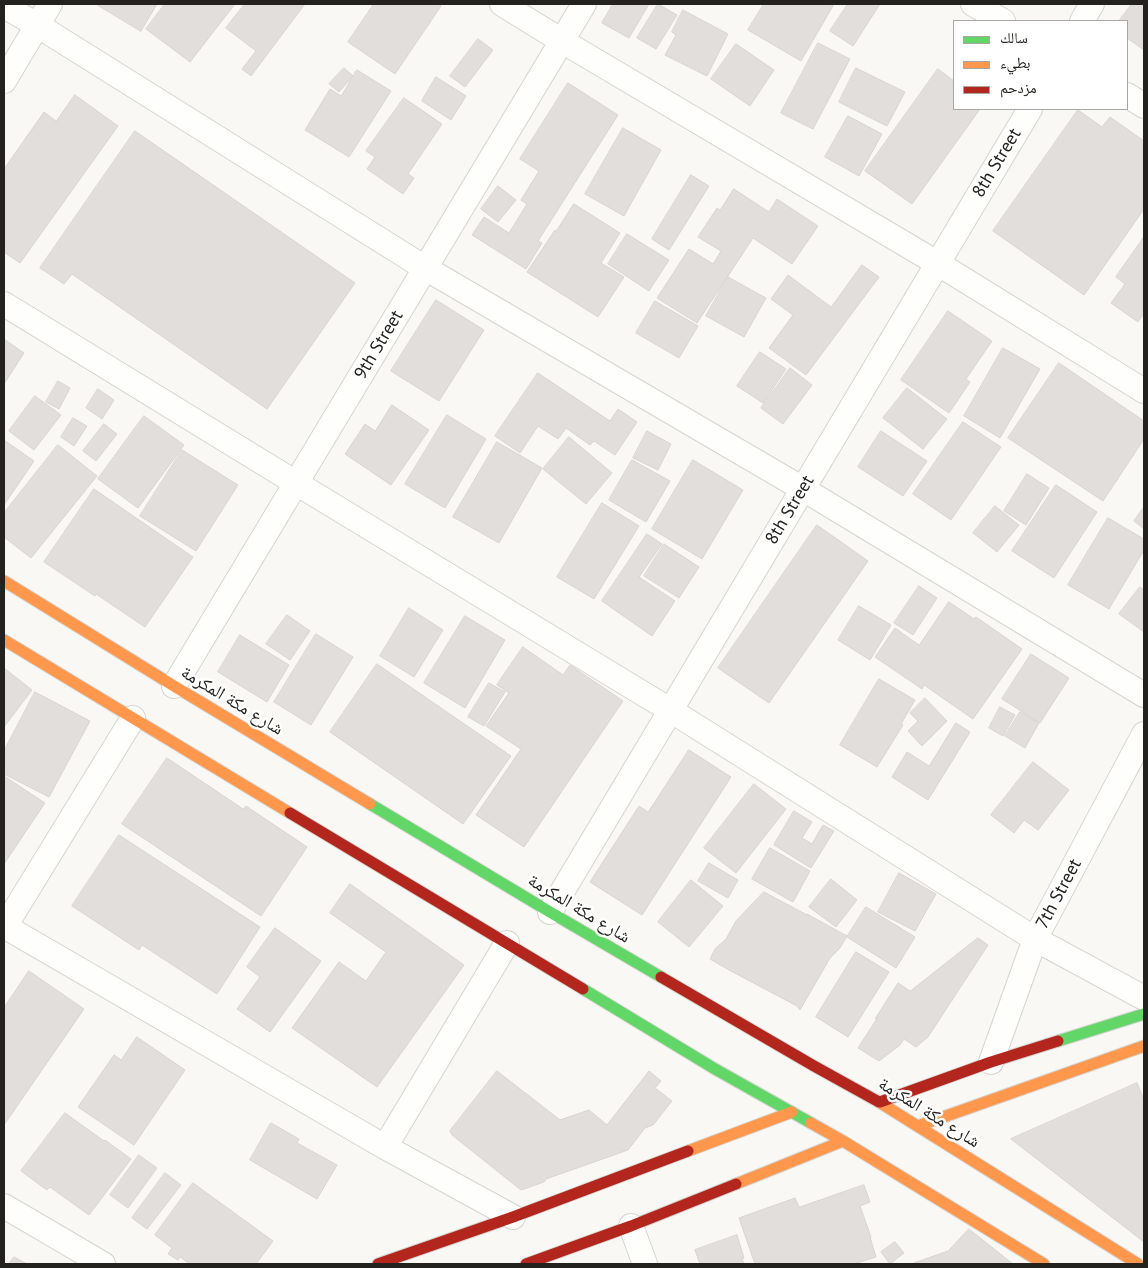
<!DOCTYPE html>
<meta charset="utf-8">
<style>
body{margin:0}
#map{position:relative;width:1148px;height:1268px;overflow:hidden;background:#faf8f4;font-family:"PT Sans","Noto Naskh Arabic",sans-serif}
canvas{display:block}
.frame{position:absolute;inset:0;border:5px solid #23221f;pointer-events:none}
.legend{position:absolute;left:953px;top:20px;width:175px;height:90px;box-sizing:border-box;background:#fff;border:1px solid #a7a7a5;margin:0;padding:6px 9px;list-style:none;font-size:15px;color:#23221f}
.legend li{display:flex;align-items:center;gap:10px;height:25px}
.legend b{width:25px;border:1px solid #a7a7a5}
</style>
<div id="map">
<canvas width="1148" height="1268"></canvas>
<div class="frame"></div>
<ul class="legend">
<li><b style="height:6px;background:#63d668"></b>سالك</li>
<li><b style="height:6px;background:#ff974d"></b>بطيء</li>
<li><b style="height:6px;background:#b3261e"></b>مزدحم</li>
</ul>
</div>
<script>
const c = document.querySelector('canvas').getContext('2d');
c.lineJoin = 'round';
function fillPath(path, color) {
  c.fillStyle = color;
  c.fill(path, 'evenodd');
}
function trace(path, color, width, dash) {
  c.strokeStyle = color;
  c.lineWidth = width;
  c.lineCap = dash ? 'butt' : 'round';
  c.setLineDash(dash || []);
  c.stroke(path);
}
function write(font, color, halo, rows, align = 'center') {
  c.font = font + ' "PT Sans","Noto Naskh Arabic",sans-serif';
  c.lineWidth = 5;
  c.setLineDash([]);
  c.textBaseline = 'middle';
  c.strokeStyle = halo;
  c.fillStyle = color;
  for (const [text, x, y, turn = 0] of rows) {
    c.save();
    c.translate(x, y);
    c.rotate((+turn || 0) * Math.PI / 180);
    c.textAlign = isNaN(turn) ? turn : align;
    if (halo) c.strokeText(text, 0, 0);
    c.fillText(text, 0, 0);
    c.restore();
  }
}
const building = new Path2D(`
 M96,4H157L141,31Z
 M165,4H235L190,62L146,29Z
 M245,4H305L251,76L242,69L256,51L226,28Z
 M374,4H438L441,6L395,74L348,42Z
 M613,4H649L629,38L602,23Z
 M658,4L677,15L656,49L637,38Z
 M764,4H834L801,61L748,30Z
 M848,4H880L853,46L830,31Z
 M1132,4H1144V50L1127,38V21H1119Z
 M683,10L728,34L707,76L665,55L676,35L672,32Z
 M478,39L493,50L465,87L450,76Z
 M818,43L850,59L813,129L781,113Z
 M736,44L774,70L750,106L711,79Z
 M344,68L353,76L339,92L329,84Z
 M856,68L905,92L887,126L839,102Z
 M938,69L954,81V109H980L912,204L865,171Z
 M357,70L391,91L349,157L305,130L330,89L341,96Z
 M436,77L466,96L451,120L422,101Z
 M568,83L618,115L538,241L542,243L526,269L472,235L484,217L509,233L527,204L521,200L539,171L520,159Z
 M75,95L118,126L20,263L4,252V169L44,112L56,121Z
 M404,98L442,124L408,174L414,178L403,194L367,169L375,157L366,151Z
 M1078,110L1102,127L1110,117L1144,141V209L1084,295L993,231Z
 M848,116L882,134L859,176L825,157Z
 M623,128L661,150L624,216L585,194Z
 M135,131L355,283L267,409L72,274L64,284L40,268Z
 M691,175L709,186L669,250L652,239Z
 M498,186L516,200L498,222L481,209Z
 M734,189L769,212L777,199L818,226L792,264L753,238L697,323L657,298L689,249L713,264L721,251L698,237L717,208L720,210Z
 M574,204L620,233L601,263L624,277L598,317L527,272L555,230L556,231Z
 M627,234L669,260L649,291L608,264Z
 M1144,237V313L1138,322L1111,303L1125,284L1116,277Z
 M862,265L879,277L806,375L769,348L793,315L771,299L788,275L831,307Z
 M728,277L766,298L744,337L706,316Z
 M436,300L484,330L439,401L391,371Z
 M655,301L698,326L679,358L636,333Z
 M948,311L992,341L966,379L970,382L949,413L901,380Z
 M4,339L24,353L4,384Z
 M1003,348L1040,369L1000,438L964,416Z
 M760,352L786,369L763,403L737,386Z
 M1059,363L1144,421V439L1103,501L1008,438Z
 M790,368L812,385L783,424L761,408Z
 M538,373L610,421L618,409L637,422L615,455L594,441L590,445L566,428L558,439L538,426L520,453L495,436Z
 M58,381L70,388L59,409L46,402Z
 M907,388L947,419L923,449L883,418Z
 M98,389L114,400L102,419L86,408Z
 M35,396L61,415L34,450L9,431Z
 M392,405L429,430L391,485L345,454L365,424L375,431Z
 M447,415L486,439L445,508L405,484Z
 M144,416L184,445L138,508L98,479Z
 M73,418L87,426L74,446L61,437Z
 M963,422L1001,447L951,520L913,494Z
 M104,424L117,434L96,461L83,451Z
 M647,431L671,444L658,470L633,458Z
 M881,431L927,461L903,496L858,467Z
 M569,437L612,473L586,504L543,469Z
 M4,440L34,461L4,505Z
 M497,442L542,468L499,543L453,517Z
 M58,445L97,476L31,558L4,537V513Z
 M182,450L238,485L196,551L140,516Z
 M632,460L670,481L646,522L609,500Z
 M693,460L743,490L702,559L652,529Z
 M1027,474L1049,488L1026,525L1004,511Z
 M1056,485L1097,512L1054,578L1012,551Z
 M94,489L193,557L145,627L96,594L95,596L44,562Z
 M602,503L639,526L594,599L557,577Z
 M995,506L1019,525L997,552L973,533Z
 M1144,507V529L1134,521Z
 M1108,518L1144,539V550L1109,609L1068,585Z
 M817,525L868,561L769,703L718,668Z
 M647,534L662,544L639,577L675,601L652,636L602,601Z
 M664,544L699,567L679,598L644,576Z
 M919,586L937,598L913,635L894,623Z
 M1140,587L1144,590V632L1119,614Z
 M949,602L974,619L976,617L1022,649L973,719L924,685L922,689L875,657L895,628L919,645Z
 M859,606L891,625L870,660L838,640Z
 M409,608L443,630L414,677L380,656Z
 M287,615L310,631L290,660L266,644Z
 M465,616L505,640L465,708L424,683Z
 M316,634L353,657L311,725L274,702Z
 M240,635L289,665L267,702L218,672Z
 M523,647L563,675L570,665L623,701L524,847L476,815L521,749L486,726L509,693L497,685Z
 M1031,654L1069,678L1040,723L1002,699Z
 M377,664L511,756L463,824L330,732Z
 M4,668L32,690L4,727Z
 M879,679L915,700L901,724L903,725L877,767L840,745Z
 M489,683L505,692L484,726L468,717Z
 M35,692L90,721L49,797L4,774V751Z
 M925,698L947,721L922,746L908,731L918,721L910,713Z
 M1000,707L1015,715L1003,736L989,728Z
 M1020,712L1039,723L1025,748L1005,736Z
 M956,723L970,732L928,800L892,777L907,752L929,766Z
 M689,750L731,777L642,915L590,882L639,806L648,812Z
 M167,758L243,809L246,806L307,847L261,916L122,824Z
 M1033,762L1069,790L1038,830L1024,820L1014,833L991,815Z
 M4,776L45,803L4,864Z
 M754,784L786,809L736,873L704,848Z
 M794,811L812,822L802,838L812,844L823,825L834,831L811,868L774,845Z
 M119,835L260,927L217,994L142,945L139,950L72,906Z
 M770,848L810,871L793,902L752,879Z
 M709,863L738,880L728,898L698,881Z
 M899,873L936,894L915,931L878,912Z
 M831,879L857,900L836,927L809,907Z
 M691,880L723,906L689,947L658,922Z
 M350,884L464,965L377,1087L292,1028L339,962L366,981L386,952L330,913Z
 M764,892L809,916L807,914L847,936L840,948L830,958L800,1010L797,1006L729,970L710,959L715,949L726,939L736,921Z
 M866,907L915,937L896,968L847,937Z
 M275,928L321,961L270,1032L237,1009L260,977L247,967Z
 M978,938L988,945L928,1037L916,1047L904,1039L900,1045L879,1061L858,1048L878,1017L875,1019L898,983L910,991Z
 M856,952L889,972L848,1037L816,1017Z
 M29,971L84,1009L4,1125V1008Z
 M137,1037L185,1070L134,1145L78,1107L114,1055L121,1060Z
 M497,1071L560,1120L589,1110L607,1125L649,1071L661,1081L655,1088L672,1101L653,1125L645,1128L628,1150L546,1179L544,1182L521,1190L452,1135L450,1131Z
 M1137,1083L1144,1100V1242L1011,1139Z
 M65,1113L104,1141L105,1140L131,1159L89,1215L50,1187L47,1190L21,1171Z
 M271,1123L299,1139L297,1143L337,1165L317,1199L250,1160Z
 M139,1155L157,1168L128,1208L110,1195Z
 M165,1173L181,1185L147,1229L132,1218Z
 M193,1183L273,1241L256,1264H190L180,1257L178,1260L168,1254L172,1248L155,1235Z
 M864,1185L870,1202L860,1206L871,1237H870L876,1257L854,1264H755L739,1218L795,1198L799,1207Z
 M969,1229L1013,1264H911L948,1251Z
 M737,1235L744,1258L742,1259L744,1264H700L695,1250Z
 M895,1242L904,1253L890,1264L881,1252Z
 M14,1257L27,1264H9Z`);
fillPath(building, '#e1dedc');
trace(building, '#d7d4d2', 1);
const street = new Path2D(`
 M502,4L562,41L937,263L1144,391
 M973,4L1003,21
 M4,6L37,25L425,268L803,489L1144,695
 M1082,21L1092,4
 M4,81L50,4
 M1127,95L1144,106
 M4,304L296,483L670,710L1035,939L1144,998
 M174,686L584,4
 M550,912L1030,109
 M4,926L385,1147L513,1217
 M4,928L133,718
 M991,1062L1035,939L1144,734
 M385,1147L507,943
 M4,1206L103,1264
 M631,1226L645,1264`);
const fast = new Path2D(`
 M370,804L550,912L661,977
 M583,989L715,1069L811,1123
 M1058,1041L1144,1014`);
const slow = new Path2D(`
 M4,581L174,686L370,804
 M4,640L290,813
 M879,1102L1138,1264
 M811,1123L843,1141L1044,1264
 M918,1126L1144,1046
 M688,1151L792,1112
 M736,1184L843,1141`);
const jam = new Path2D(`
 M290,813L583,989
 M661,977L814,1066L879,1102
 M880,1102L991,1062L1058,1041
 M378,1264L513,1217L688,1151
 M526,1264L631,1226L736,1184`);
trace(street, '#d5d4d0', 26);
trace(fast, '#d5d4d0', 13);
trace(slow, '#d5d4d0', 13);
trace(jam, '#d5d4d0', 13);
trace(street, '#fefefd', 24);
trace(fast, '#63d668', 11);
trace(slow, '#ff974d', 11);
trace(jam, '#b3261e', 11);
write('18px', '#23221f', '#fff', [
 ["8th Street",997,163,-59],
 ["9th Street",379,345,-59],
 ["8th Street",790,510,-59],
 ["شارع مكة المكرمة",232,701,31],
 ["7th Street",1059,894,-62],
 ["شارع مكة المكرمة",579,909,31],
 ["شارع مكة المكرمة",929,1113,32]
]);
</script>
